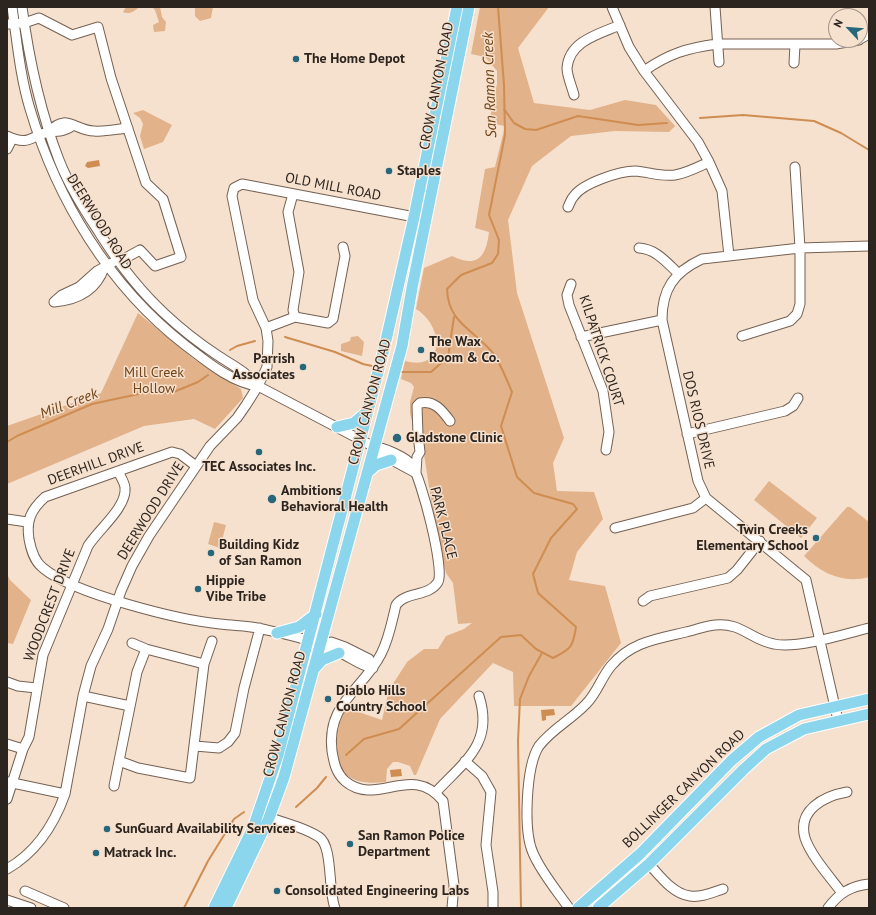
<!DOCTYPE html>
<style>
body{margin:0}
#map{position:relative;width:876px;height:915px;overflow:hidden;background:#f6e1cf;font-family:"PT Sans",sans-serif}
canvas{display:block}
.frame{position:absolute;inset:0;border:8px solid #2c241e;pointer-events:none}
.north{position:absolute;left:828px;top:8px;width:40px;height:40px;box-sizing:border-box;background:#f6e1cf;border:1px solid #a59588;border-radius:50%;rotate:296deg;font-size:11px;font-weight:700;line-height:16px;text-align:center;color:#2c241e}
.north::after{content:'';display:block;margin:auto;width:14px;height:18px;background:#27677b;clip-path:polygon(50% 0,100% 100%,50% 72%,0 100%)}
</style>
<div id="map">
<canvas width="876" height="915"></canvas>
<div class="frame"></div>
<div class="north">N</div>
</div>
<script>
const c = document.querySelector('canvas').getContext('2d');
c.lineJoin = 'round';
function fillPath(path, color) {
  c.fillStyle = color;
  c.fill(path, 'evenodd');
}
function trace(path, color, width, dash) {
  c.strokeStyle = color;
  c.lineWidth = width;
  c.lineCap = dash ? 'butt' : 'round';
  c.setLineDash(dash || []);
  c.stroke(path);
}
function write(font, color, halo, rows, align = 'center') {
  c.font = font + ' "PT Sans",sans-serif';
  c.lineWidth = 3;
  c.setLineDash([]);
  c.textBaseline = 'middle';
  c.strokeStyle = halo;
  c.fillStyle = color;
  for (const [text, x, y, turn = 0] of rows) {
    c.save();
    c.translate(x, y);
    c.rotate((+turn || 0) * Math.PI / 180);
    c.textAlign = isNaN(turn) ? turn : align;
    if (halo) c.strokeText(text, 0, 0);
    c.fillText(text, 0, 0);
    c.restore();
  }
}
fillPath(new Path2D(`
 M126,7H139C135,11 129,15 123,12Z
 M152,7H160L162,17L166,22L165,31L154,32L153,25L159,22L155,10Z
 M195,7H213L211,18L200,21L195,16Z
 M480,7H549L518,48L534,103L590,110L625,100L656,105L675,126L669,132L615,131L571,136L532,166L508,220L517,293L564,438L553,463L557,491L594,492L603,519L577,552L569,580L605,586L621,643L571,706H514L513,672L493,663L440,719L416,775H414L410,766L398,762H393L387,769L386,782C330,789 328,749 344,707L382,720L389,690L407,662L424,649H438L446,636L464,629L472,623L458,624L453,583L446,573L436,531L423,448L414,430L410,413V402L414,387L411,383L401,379L405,361C446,372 444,326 416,309L424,268L452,256C477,268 486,258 489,232L475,228L485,169L495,167L505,126L489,123L497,84V71L485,57L471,54Z
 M143,110L172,125L163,142L144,149L140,136L143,124L140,118L133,113Z
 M138,313L195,360L241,389L243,398L215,429L194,419L144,426L7,484V426L101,393Z
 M358,336L364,342L362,356L341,351V344L350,341L351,337Z
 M769,481L817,518L801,538L754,500Z
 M847,507H850L869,522V577C844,584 822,574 804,556Z
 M214,522L226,525L220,548L208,544Z
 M7,574L10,580L31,600L13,644L7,643Z`), '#e2b28a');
fillPath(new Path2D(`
 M99,160L100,166L88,168L85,166L87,162Z
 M554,709L555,715L546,716V720L542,721L541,710Z
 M401,769L402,776L391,777L390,770Z`), '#cf8d51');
trace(new Path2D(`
 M504,109L514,123L525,129L536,130L578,116L638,125L667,123
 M700,118L743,115L814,121L841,133L869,150
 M285,337L335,352L363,364L372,366
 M230,350L237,346L255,341
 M402,372H431L448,357L454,317
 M7,442L17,436L92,404L148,392L171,393L198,382L208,375
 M346,755L364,739L399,729L501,637L521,635L536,649L553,658C571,649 573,647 576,627L538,593L533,574L551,538L577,509L573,504L534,493L517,477L501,426L512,392C506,379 501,363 492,352C473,329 448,323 447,289L461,275L492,263L498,254L499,240L489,215L505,135L504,85L498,7
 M296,807L317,788L326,777
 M184,908L208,861L234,819L244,812
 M521,908L518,741L520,699L529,676L542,653`), '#cf8d51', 2);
const minor = new Path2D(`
 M12,7C17,41 20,76 30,109C57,200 109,286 185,345C206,361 232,383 258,386L361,440L374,447L379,453L416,473
 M22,7C29,59 40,111 59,160C70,188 86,212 102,237C120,265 140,291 165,314C181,329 199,343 217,355C232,365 247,372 258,386
 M612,7L629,47L644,71L698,142L709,162L722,191L729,256
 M715,7L719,62
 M7,24L24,23L39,18L72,35L98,27L111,78L146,183L163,199L181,257L155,266L140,250L122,260L118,258
 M860,39L869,34
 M794,63L795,45
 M644,71C668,54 687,48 717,44H836L859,40
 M574,95C572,87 567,76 567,68C569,41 599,34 620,25
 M49,132C66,112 75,131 94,131C105,132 117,129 128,128
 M7,136C30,147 31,135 49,132C59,131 65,132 73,125
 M7,149L12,139
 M293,194L288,212L299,272L293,310L295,317
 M568,207C570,203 571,199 574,196C583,183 620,171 635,171C649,172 661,177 675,175C687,173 698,167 709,162
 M639,248C656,249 666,262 678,273
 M571,284L567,295L569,305L603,391L609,432L606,450
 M54,302L62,295L79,287L97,271L112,263
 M54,302C77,300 96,291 104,268
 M266,328L295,317L328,323L333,319L345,256L343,247
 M742,336L790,321L797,314L800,304V248L795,167
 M581,337L662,320
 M687,434L785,411L793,406L798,398
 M374,447C382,446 407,458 412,465C421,478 445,569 438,582C429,597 406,591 396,605C392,621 389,639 381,654C363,690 326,703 332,751C334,763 336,773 345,781C377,808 411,762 443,801L454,885L452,908
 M196,466L180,454L172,452L45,497C31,510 26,520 29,539C31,550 34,561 43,568C74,594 179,620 220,624C235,626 248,625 262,629C281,633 303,637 320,645C328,649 335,651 343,654C353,659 361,666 373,668
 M416,472L417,457L420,452L418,435L417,406L420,403C434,400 442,410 450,421
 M7,519L27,522
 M615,528L693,508L706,498
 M643,601L650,596L728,578L737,570L760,541
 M132,643L146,649
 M320,645L331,642L345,647L369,659L373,668
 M204,664L146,649L137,672L119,761L138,768L190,778L204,664L212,641
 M7,682L18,686L36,688
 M83,696L130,706
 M838,720L806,580L706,498L698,481L662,320C662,289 674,272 702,259L800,248L869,246
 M7,744L23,749
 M195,746L219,748L228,742L235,733L244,688L260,628
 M465,761L482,776L491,792L486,845L493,892V908
 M8,782L65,794
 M114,786L119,761
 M436,792C465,761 494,743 479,696
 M7,799L23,749L29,737L43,655L88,546C98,530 127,507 125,488C125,483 120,476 118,471
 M264,815C281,823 303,826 319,837C333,846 328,891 335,908
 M649,864C660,876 673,894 690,896C701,898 713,892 723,889
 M7,869C37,852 54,825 65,794L83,696L91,666L108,629L121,591L132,566L149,536L210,446L237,418L246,405L258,386L267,367L268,341L266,328L253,300L232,196L234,188L242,184L420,218
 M25,891L64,908
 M842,893C830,877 811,856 805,838C797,810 824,796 847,792
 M7,900L31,908
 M569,908C557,891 541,872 533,853C523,831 526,766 539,746C553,728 571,720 586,704C597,693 601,678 611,666C631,642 656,639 686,632C695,630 705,626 715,625C741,622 751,640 774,644C797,649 845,634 869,628
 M828,908C839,893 851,886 869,884`);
const major = new Path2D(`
 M337,427L354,423L368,411
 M367,473L376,465L391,460
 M277,633L299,627L316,614
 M313,670L322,660L339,653
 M214,908L253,828L278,755L384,349L414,217L457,7
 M226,908L269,818L284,777L402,346L412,288L469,7
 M578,908L640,854L732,760L759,737L799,715L869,699
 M598,908L649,864L743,770L766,749L804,729L869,714`);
trace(minor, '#746152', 11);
trace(major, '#fff', 13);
trace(minor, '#fff', 9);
trace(major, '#8bd6ec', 11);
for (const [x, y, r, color] of [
 [296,59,4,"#27677b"],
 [389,171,4,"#27677b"],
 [421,350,4,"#27677b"],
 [303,367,4,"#27677b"],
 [397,438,5,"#27677b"],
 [259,452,4,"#27677b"],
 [272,499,5,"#27677b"],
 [816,538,4,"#27677b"],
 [211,553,4,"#27677b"],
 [198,589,4,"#27677b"],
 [328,699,4,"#27677b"],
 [107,829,4,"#27677b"],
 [350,844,4,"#27677b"],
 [96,853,4,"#27677b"],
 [277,891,4,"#27677b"]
]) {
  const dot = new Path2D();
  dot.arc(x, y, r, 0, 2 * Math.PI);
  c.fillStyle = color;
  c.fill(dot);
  trace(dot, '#f6e1cf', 1.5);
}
write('bold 14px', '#2c241e', '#f6e1cf', [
 ["The Home Depot",304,59],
 ["Staples",397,171],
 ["The Wax",429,342],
 ["Room & Co.",429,358],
 ["Parrish",295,359,"right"],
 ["Associates",295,375,"right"],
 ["Gladstone Clinic",406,438],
 ["TEC Associates Inc.",259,467,"center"],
 ["Ambitions",281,491],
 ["Behavioral Health",281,507],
 ["Twin Creeks",808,530,"right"],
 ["Elementary School",808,546,"right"],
 ["Building Kidz",219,545],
 ["of San Ramon",219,561],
 ["Hippie",206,581],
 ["Vibe Tribe",206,597],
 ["Diablo Hills",336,691],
 ["Country School",336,707],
 ["SunGuard Availability Services",115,829],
 ["San Ramon Police",358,836],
 ["Department",358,852],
 ["Matrack Inc.",104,853],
 ["Consolidated Engineering Labs",285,891]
], 'left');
write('14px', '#2c241e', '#f6e1cf', [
 ["CROW CANYON ROAD",437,86,-79],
 ["OLD MILL ROAD",333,187,11],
 ["DEERWOOD ROAD",99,222,58],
 ["KILPATRICK COURT",601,351,72],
 ["CROW CANYON ROAD",370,402,-75],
 ["DOS RIOS DRIVE",698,420,77],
 ["DEERHILL DRIVE",96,464,-20],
 ["DEERWOOD DRIVE",151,511,-58],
 ["PARK PLACE",443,523,76],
 ["WOODCREST DRIVE",50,605,-69],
 ["CROW CANYON ROAD",285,714,-75],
 ["BOLLINGER CANYON ROAD",684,789,-44]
]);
write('14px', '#704316', '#f6e1cf', [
 ["Mill Creek",154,373],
 ["Hollow",154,389]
]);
write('italic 15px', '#704316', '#f6e1cf', [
 ["San Ramon Creek",490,85,-92],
 ["Mill Creek",69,404,-21]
]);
</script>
